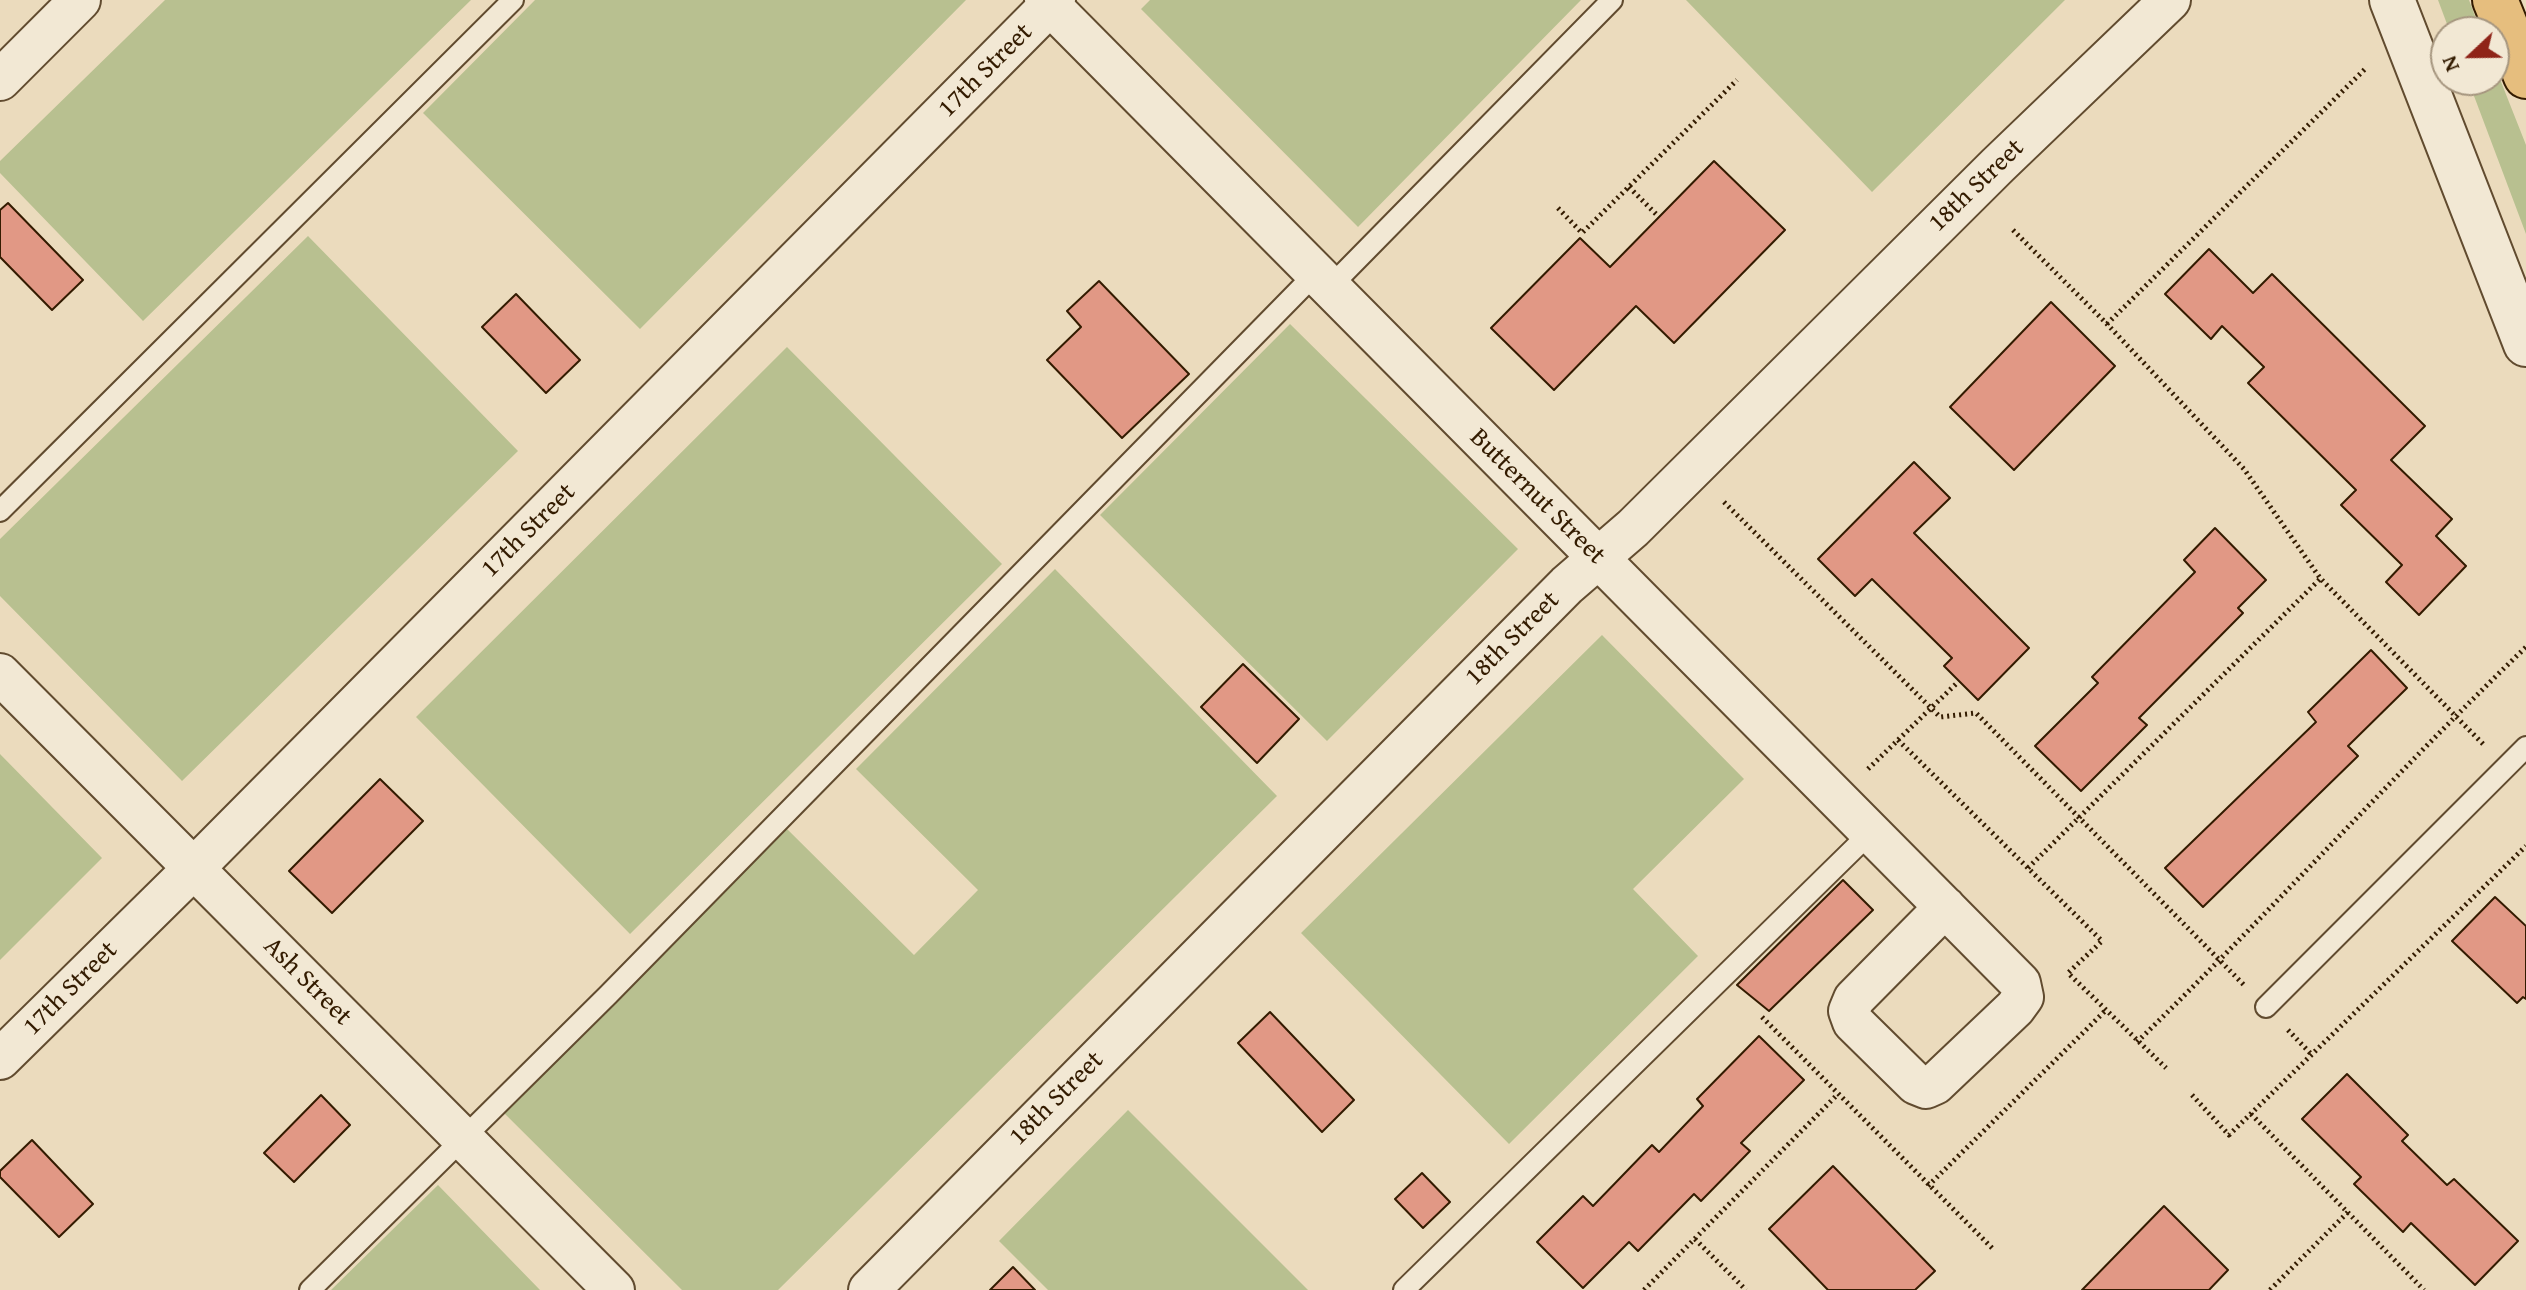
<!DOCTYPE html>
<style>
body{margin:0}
#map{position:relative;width:2526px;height:1290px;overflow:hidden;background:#ebdbbd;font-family:"Gentium Book Plus",serif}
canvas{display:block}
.north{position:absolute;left:2430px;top:16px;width:80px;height:80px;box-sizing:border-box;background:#f2e8d4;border:2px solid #a6967f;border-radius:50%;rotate:248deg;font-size:22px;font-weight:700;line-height:32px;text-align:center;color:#331b00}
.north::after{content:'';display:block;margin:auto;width:28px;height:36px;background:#8f2418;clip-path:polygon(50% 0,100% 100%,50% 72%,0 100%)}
</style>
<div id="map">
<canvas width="2526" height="1290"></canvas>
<div class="north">N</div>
</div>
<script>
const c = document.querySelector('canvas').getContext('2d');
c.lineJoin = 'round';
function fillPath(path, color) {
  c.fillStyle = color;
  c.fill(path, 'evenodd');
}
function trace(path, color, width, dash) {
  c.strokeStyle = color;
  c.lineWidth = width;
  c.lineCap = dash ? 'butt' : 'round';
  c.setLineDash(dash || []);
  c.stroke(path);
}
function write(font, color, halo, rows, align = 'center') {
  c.font = font + ' "Gentium Book Plus",serif';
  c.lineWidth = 7;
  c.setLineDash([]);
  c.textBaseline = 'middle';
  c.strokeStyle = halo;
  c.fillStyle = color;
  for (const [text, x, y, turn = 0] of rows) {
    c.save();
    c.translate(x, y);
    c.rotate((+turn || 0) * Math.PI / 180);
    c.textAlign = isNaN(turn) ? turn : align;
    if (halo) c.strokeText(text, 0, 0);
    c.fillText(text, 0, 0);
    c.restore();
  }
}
fillPath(new Path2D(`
 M165,0H471L143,321L0,173V161Z
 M535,0H966L640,329L423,113Z
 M1150,0H1581L1358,227L1141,9Z
 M1686,0H2065L1872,192Z
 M2438,0H2469L2481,32H2450Z
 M2494,64L2526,145V234L2468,80H2494Z
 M308,236L518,451L182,781L0,596V539Z
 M1290,324L1518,549L1327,741L1100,515Z
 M787,347L1002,564L630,934L416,717Z
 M1055,569L1277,796L778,1290H682L502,1111L784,826L914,955L978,890L856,769Z
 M1602,635L1744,779L1633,889L1698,956L1509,1144L1301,933Z
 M0,754L102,858L0,960Z
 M1128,1110L1308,1290H1048L999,1241Z
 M438,1185L540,1290H331Z`), '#b8c090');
const building = new Path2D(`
 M1714,161L1785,230L1674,343L1636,306L1554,390L1491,328L1580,238L1610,267Z
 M8,203L83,280L52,310L0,257V210Z
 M2209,249L2253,293L2272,274L2425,426L2391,460L2452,519L2436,536L2466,566L2419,615L2386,582L2402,565L2341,505L2356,490L2248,383L2264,367L2222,326L2211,339L2165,294Z
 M1099,281L1189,374L1122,438L1047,360L1081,327L1067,311Z
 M516,294L580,360L546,393L482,327Z
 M2051,302L2115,366L2014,470L1950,407Z
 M1914,462L1950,498L1914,533L2029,648L1978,700L1944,666L1952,658L1872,579L1855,596L1818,559Z
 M2215,528L2266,580L2238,608L2243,613L2139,718L2147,725L2081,791L2035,746L2098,683L2092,677L2195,572L2184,560Z
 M2371,650L2407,688L2348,746L2358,756L2203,907L2165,868L2316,722L2308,712Z
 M1243,664L1299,719L1257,763L1201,707Z
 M380,779L423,821L332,913L289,871Z
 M1843,880L1873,910L1769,1011L1737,985Z
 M2495,897L2526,926V999L2523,997L2517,1003L2452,941Z
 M1270,1012L1354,1100L1322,1132L1238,1043Z
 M1759,1036L1804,1080L1741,1143L1750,1151L1701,1201L1694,1194L1638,1251L1629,1242L1583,1288L1537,1242L1583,1196L1593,1206L1652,1145L1659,1152L1703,1106L1697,1099Z
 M2347,1074L2408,1135L2402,1141L2447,1185L2454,1179L2518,1241L2475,1285L2411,1223L2403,1232L2354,1184L2361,1177L2302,1119Z
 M321,1095L350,1125L294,1182L264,1153Z
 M32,1140L93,1204L59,1237L0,1177V1171Z
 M1833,1166L1935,1271L1915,1290H1828L1769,1229Z
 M1422,1173L1450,1202L1423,1228L1395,1199Z
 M2164,1206L2228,1270L2209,1290H2082Z
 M1013,1267L1035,1290H990Z`);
fillPath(building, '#e19885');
trace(building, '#331b00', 2);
const service = new Path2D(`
 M1329,288L1612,0
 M0,511L513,0
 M2266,1007L2526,747
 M310,1290L608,995L1315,274
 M1404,1290L1871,832`);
const minor = new Path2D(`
 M1045,0L2020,983L2023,997L2015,1008L1935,1084L1926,1088L1916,1084L1853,1022L1849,1011L1854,999L1945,907
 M0,80L80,0
 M0,674L614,1290
 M0,1059L194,868L1055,0
 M869,1290L1567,585L1633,528L1998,165L2170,0`);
const tertiary = new Path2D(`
 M2392,0L2526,344`);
const motorway = new Path2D(`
 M2495,0L2526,76`);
trace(service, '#614b2f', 24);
trace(minor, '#614b2f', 44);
trace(tertiary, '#614b2f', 48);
trace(motorway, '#331b00', 48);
trace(new Path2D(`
 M1629,187L1659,217
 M1558,208L1582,233L1737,80
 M2013,230L2107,324L2244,469L2320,578L2483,744
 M2107,324L2367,67
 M1724,502L1940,717L1976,713L2244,985
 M1898,740L2102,941L2068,973L2166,1068
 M1868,769L1959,681
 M2028,868L2320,579
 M1762,1017L1992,1248
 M2288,1030L2312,1055
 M2137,1042C2270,913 2393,775 2526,647
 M2192,1095L2229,1135L2526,846
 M2251,1114L2424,1290
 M1928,1186L2105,1011
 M1695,1239L1746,1290
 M1644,1290L1837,1095
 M2270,1290L2348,1212`), '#331b00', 5, [2, 4]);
trace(service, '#f2e8d4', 20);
trace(minor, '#f2e8d4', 40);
trace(tertiary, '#f2e8d4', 44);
trace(motorway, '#e6be7e', 44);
write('26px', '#331b00', '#f2e8d4', [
 ["17th Street",986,71,-45],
 ["18th Street",1977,186,-44],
 ["Butternut Street",1537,497,45],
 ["17th Street",529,531,-45],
 ["18th Street",1513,639,-45],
 ["Ash Street",307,982,45],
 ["17th Street",71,989,-45],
 ["18th Street",1057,1099,-45]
]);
</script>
